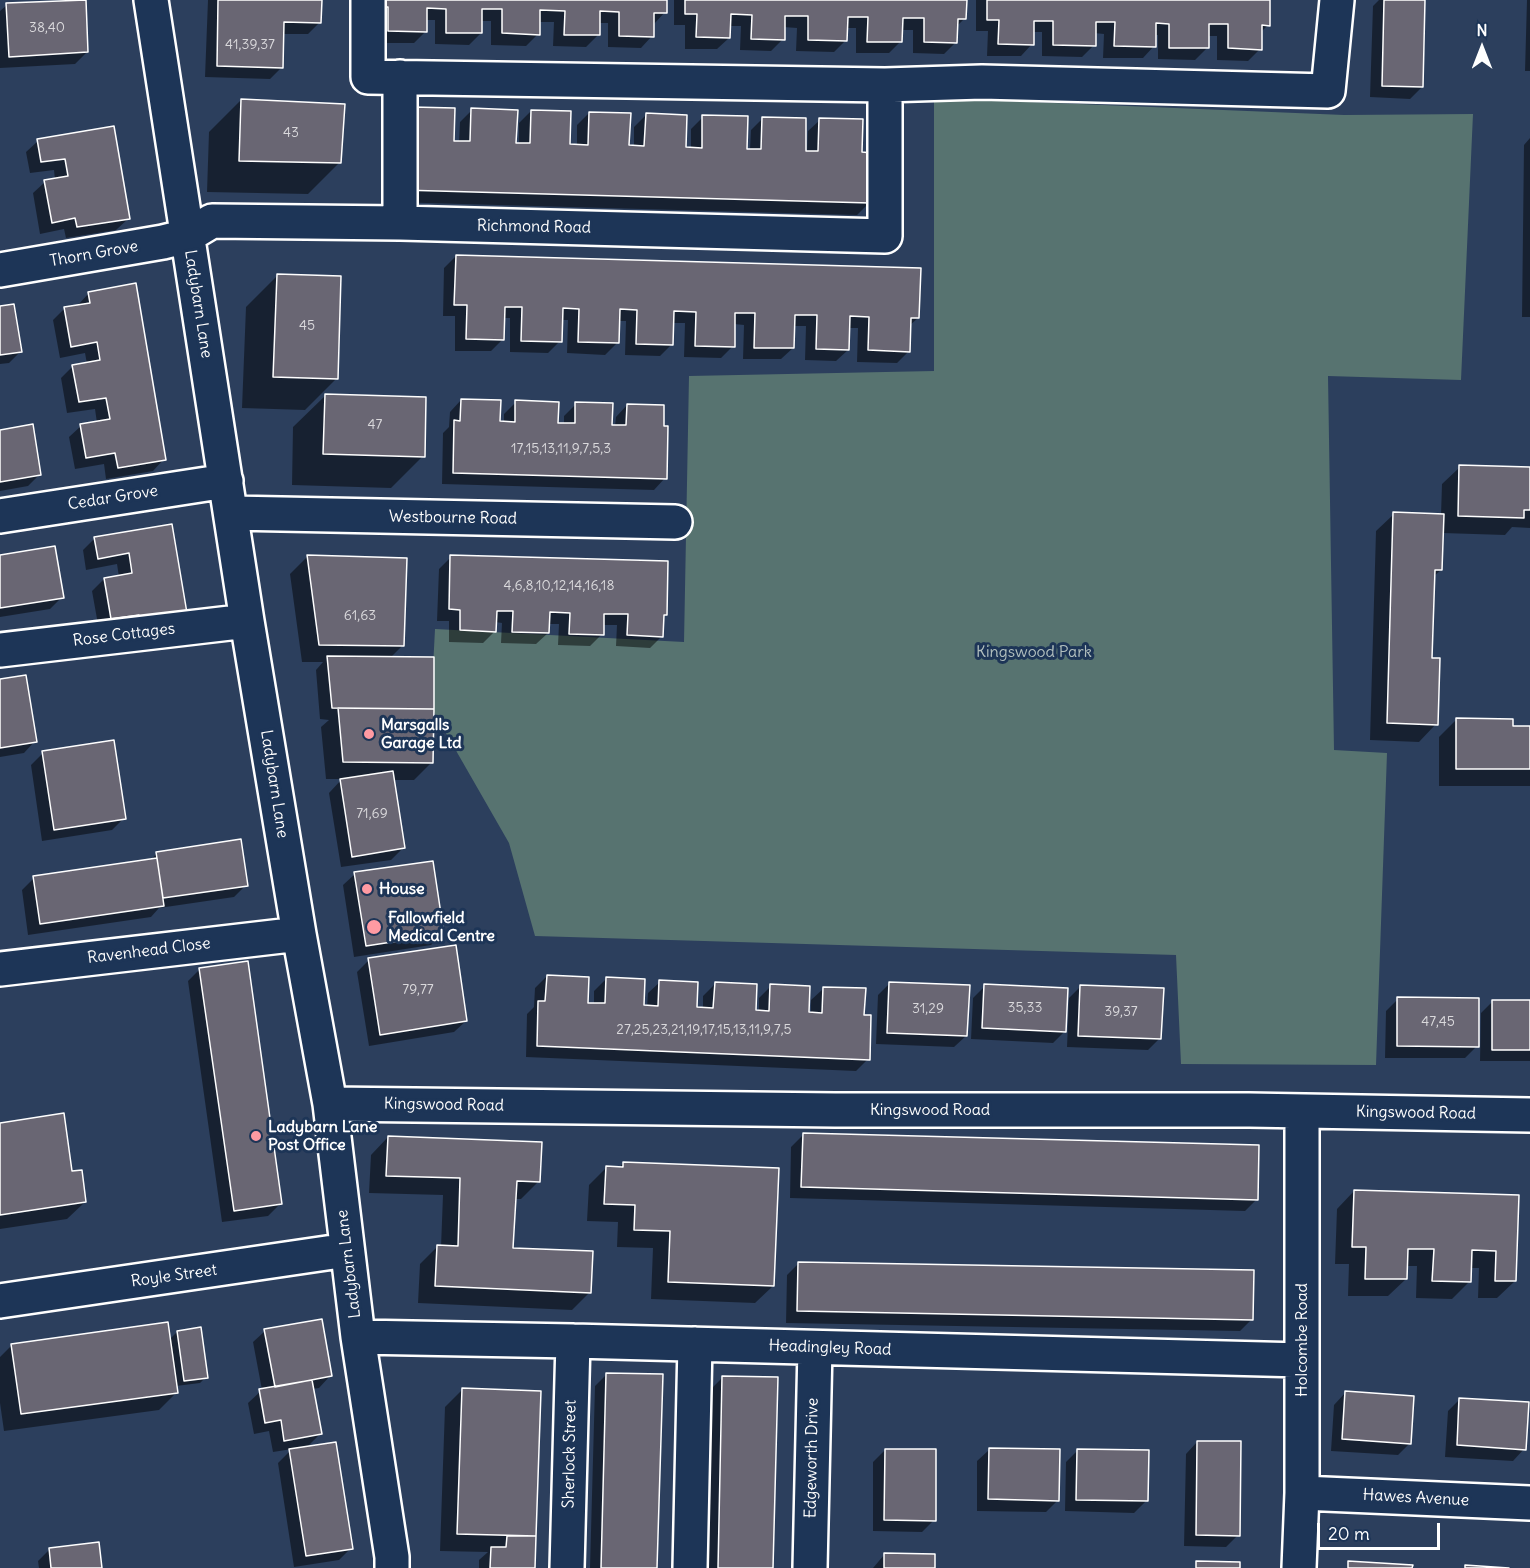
<!DOCTYPE html>
<style>
body{margin:0}
#map{position:relative;width:1530px;height:1568px;overflow:hidden;background:#2c3f5d;font-family:Delius,sans-serif}
canvas{display:block}
.north{position:absolute;left:1452px;top:18px;width:60px;height:60px;-webkit-text-stroke:4px #1d3557;paint-order:stroke;rotate:0deg;font-size:16px;font-weight:700;line-height:24px;text-align:center;color:#fff}
.north::after{content:'';display:block;margin:auto;width:21px;height:27px;background:#fff;clip-path:polygon(50% 0,100% 100%,50% 72%,0 100%)}
.scale{position:absolute;left:1317px;top:1523px;width:123px;height:27px;box-sizing:border-box;border:3px solid #fff;border-top:0;padding-left:8px;font-size:18px;line-height:21px;white-space:nowrap;color:#fff;-webkit-text-stroke:4px #1d3557;paint-order:stroke}
</style>
<div id="map">
<canvas width="1530" height="1568"></canvas>
<div class="north">N</div>
<div class="scale">20 m</div>
</div>
<script>
const c = document.querySelector('canvas').getContext('2d');
c.lineJoin = 'round';
function fillPath(path, color) {
  c.fillStyle = color;
  c.fill(path, 'evenodd');
}
function trace(path, color, width, dash) {
  c.strokeStyle = color;
  c.lineWidth = width;
  c.lineCap = dash ? 'butt' : 'round';
  c.setLineDash(dash || []);
  c.stroke(path);
}
function write(font, color, halo, rows, align = 'center') {
  c.font = font + ' Delius,sans-serif';
  c.lineWidth = 6;
  c.setLineDash([]);
  c.textBaseline = 'middle';
  c.strokeStyle = halo;
  c.fillStyle = color;
  for (const [text, x, y, turn = 0] of rows) {
    c.save();
    c.translate(x, y);
    c.rotate((+turn || 0) * Math.PI / 180);
    c.textAlign = isNaN(turn) ? turn : align;
    if (halo) c.strokeText(text, 0, 0);
    c.fillText(text, 0, 0);
    c.restore();
  }
}
fillPath(new Path2D(`
 M934,98L1344,115L1473,114L1461,380L1328,376L1334,750L1387,753L1376,1065L1181,1064L1176,955L535,936L509,843L431,707L435,629L684,642L689,376L934,371Z`), '#577370');
fillPath(new Path2D(`
 M208,0H321L320,22L308,34H282V67L270,79L205,77Z
 M366,0H666L665,12L654,24L652,36L641,48L608,47V23H598V35L586,47L553,46L554,22H538V34L526,46L491,45V21H481V33L469,45L435,44V20H426V31L414,43H377Z
 M674,0H965V18L956,27V42L944,54L913,53V30H901L900,42L889,53H856V28H846V40L834,52L796,51L797,28L783,27V39L771,51L740,50L741,26H729V38L717,49H685V25H674Z
 M976,0H1269L1268,25L1260,33V49L1248,61L1217,60V36H1207V48L1195,60L1158,59V35H1155L1154,46L1143,58H1103L1104,34L1094,33V45L1082,57L1042,56V32H1033L1032,44L1021,56H987L988,31H976Z
 M1379,0H1424L1422,87L1410,99L1370,97L1373,6Z
 M1527,0H1530V71H1525Z
 M7,5L87,52L75,64L0,68V11Z
 M241,100L340,162L308,194L207,192L209,132Z
 M472,110L515,144H519V123L531,111L568,145L577,146V125L589,113L628,147H634V127L646,115L685,149H691V129L703,117L745,150H750L751,130L763,118L804,152H807L808,131L820,120L869,203L857,215L390,202L452,142H459L460,122Z
 M113,128L128,219L116,230L66,238L64,229L40,234L33,193L45,182L55,180L54,170L30,173L26,152L38,141Z
 M1530,138V317H1522L1524,145Z
 M456,256L918,318L909,326V351L897,363L857,362L858,328H849L848,350L836,361L805,360L806,326H793V348L781,359H743L744,325L734,324L733,346L721,358L684,357L685,323H672V344L660,356L625,355L626,321H618L617,343L605,355L567,353L568,320H561L560,341L548,353L510,352V318H503V339L491,351H455V316H443L444,268Z
 M278,275L337,378L305,410L242,408L246,307Z
 M89,293L164,459L153,471L106,479L104,464L75,469L69,437L81,426L97,423L95,409L67,413L61,378L73,366L87,364L85,353L60,358L53,320L65,308L77,306Z
 M0,308L21,351L9,363L0,364Z
 M325,396L423,456L391,488L292,485L293,427Z
 M461,400L499,423H504V414L516,402L556,425H564V416L576,404L610,426H615L616,417L627,405L665,478L654,490L442,484L443,433L449,427L450,412Z
 M0,431L40,474L28,486L0,491Z
 M1460,467L1530,468V528L1512,527L1505,535L1442,533L1441,570L1433,577L1431,660L1436,724L1419,742L1370,740L1376,531L1394,514L1441,515L1442,484Z
 M171,526L175,630H99L92,591L104,579L119,577L117,564L86,570L83,550L95,538Z
 M0,556L62,597L50,609L0,617Z
 M308,556L403,645L390,658L432,762L414,780H393L403,848L391,860L341,867L329,793L342,779H326L321,727L329,720L320,719L316,670L323,662H302L290,574Z
 M451,557L665,615L662,618V636L650,648L616,646L617,625H603L602,634L590,646L558,645L559,624H548V633L536,644L501,643L502,623L495,622V631L483,643L449,642V621H437L439,569Z
 M0,680L35,741L24,753L0,757Z
 M1457,719L1512,728H1530V786H1439V737Z
 M43,753L124,818L112,830L42,841L31,765Z
 M157,853L246,885L234,897L159,908L151,917L28,935L22,890L34,878L150,861Z
 M355,874L443,933L431,945L354,957L343,885Z
 M369,960L466,1021L454,1032L369,1046L357,972Z
 M200,969L280,1204L268,1216L222,1222L188,981Z
 M547,976L586,1004H594V991L606,979L642,1007H647L648,993L660,982L695,1009H703V996L715,984L754,1012H759V998L771,986L808,1014H811V1000L823,989L863,1017L868,1059L856,1071L526,1057L527,1014L534,1007L535,988Z
 M890,983L966,1036L954,1047L876,1044L878,995Z
 M985,986L1065,1031L1053,1043L971,1039L973,998Z
 M1081,986L1160,1038L1148,1050L1067,1047L1069,998Z
 M1398,999L1477,1046L1465,1058H1385L1386,1011Z
 M1493,1001L1530,1002V1061H1480L1481,1013Z
 M0,1124L71,1173L85,1202L67,1219L0,1229Z
 M803,1135L1256,1200L1245,1211L790,1198L791,1147Z
 M388,1137L539,1181L521,1199H514L512,1249L590,1292L572,1310L418,1303L420,1264L437,1247H441L443,1195L369,1193L371,1155Z
 M623,1163L773,1286L755,1303L651,1299L653,1248L617,1247L618,1222L587,1221L589,1185L606,1168H619Z
 M1354,1191L1517,1196L1515,1281L1497,1298H1478L1479,1268H1470V1281L1452,1299L1416,1298L1417,1266H1406V1279L1388,1296H1348L1349,1264H1335L1337,1209Z
 M799,1263L1252,1319L1240,1331L786,1323L787,1275Z
 M265,1331L330,1376L319,1388L312,1389L320,1434L306,1448L351,1548L339,1560L294,1567L278,1463L292,1449L273,1452L269,1431L254,1434L248,1403L262,1390L253,1342Z
 M177,1332L206,1377L200,1383L176,1386L177,1392L159,1410L4,1431L0,1403V1357L12,1345L169,1340Z
 M607,1374L656,1568H590L595,1386Z
 M723,1377L772,1568H707L711,1389Z
 M462,1390L540,1392L534,1568H479V1560L488,1552L440,1551L445,1407Z
 M1345,1393L1410,1443L1398,1455L1331,1451L1334,1405Z
 M1460,1399L1524,1449L1513,1461L1445,1457L1448,1411Z
 M1197,1442L1238,1535L1226,1547L1184,1546L1186,1454Z
 M885,1450L934,1520L922,1532L873,1531V1462Z
 M989,1450L1058,1500L1046,1512L977,1511V1461Z
 M1078,1450L1146,1501L1134,1513L1065,1511L1066,1462Z
 M50,1549L101,1568H39L38,1561Z
 M884,1555L934,1568H873Z`), '#0007');
const building = new Path2D(`
 M86,0L88,52L9,57L6,3Z
 M218,0H322L321,23L284,22L283,68L217,66Z
 M377,0H667V13H654V37L619,36V12L600,11V35H564L565,11L540,10V35L502,33V9H482V33H446V9L427,8V32L388,31V7H376Z
 M685,0H967L966,19H958L957,43L924,42V18H903L902,42H867L868,17H848L847,41L808,40V16H785V40L751,39L752,15L731,14L730,38L696,37L697,14H685Z
 M987,0H1270V26L1262,25V50L1228,48V24H1209V48H1169V24L1156,23V47L1114,46L1115,22H1096V46L1053,45V21H1034V45L998,44L999,20H987Z
 M1384,0H1425L1423,87L1382,86Z
 M241,99L345,104L341,163L239,161Z
 M412,107L455,108L454,141H470L471,108L518,110L516,143H530L531,110L571,111L570,144L588,145L589,112L631,113L629,145L644,146L646,113L687,115L686,147L702,148V115L748,116L747,149H761L762,117L806,118V151H818L819,118L863,119L862,152L872,153L870,203L401,190Z
 M114,126L130,219L77,227L75,218L52,223L44,180L68,176L65,159L41,162L37,139Z
 M456,255L921,268L919,318H911L910,352L868,350L869,317L850,316L849,350L816,349L817,315H795L794,348H754L755,313H735V347L695,346L696,312L674,311L673,345L636,344L637,310L620,309L619,343L578,342L579,309L563,308L562,342L521,341L522,307H505L504,340L466,339L467,305H454Z
 M277,274L341,276L338,379L273,377Z
 M136,283L166,460L118,468L115,453L86,458L80,424L110,419L106,398L79,402L72,365L100,360L97,342L71,347L64,307L90,303L88,292Z
 M14,304L22,352L0,355V306Z
 M325,394L426,397L425,457L323,454Z
 M461,399L501,400L500,421L515,422V400L559,402L558,423H575V402L613,403L612,425H626L627,404L664,405V426H668L667,479L453,473L454,420L460,421Z
 M33,424L41,475L0,482V430Z
 M1459,465L1530,467V510H1524V518L1458,516Z
 M1393,512L1444,514L1442,570H1435L1432,658H1440L1438,725L1387,723Z
 M172,524L188,619L141,627L139,615L111,619L104,578L132,573L129,553L98,559L94,537Z
 M55,546L64,598L0,608V555Z
 M307,555L407,558L404,646L319,645Z
 M450,555L668,561L667,615H664L663,637L627,635L628,614H604V635L569,634L570,613L550,612L549,633L512,632L513,611H497L496,632L460,630V610L449,609Z
 M327,656L434,657V709L332,708Z
 M26,675L37,742L0,748V679Z
 M338,708L434,709L433,763L343,762Z
 M1456,718L1513,719V726H1530V769H1456Z
 M114,740L126,819L54,830L42,751Z
 M393,771L405,848L352,857L340,779Z
 M241,839L248,886L163,898L156,852Z
 M157,858L164,906L40,924L33,876Z
 M433,861L444,934L366,946L354,872Z
 M456,945L467,1021L380,1035L368,958Z
 M248,961L282,1204L234,1211L199,968Z
 M547,975L589,977L588,1003H605L606,977L645,979L644,1005L658,1006L659,980L698,982L697,1007L713,1008L715,982L757,984L756,1010L769,1011L770,984L810,986L809,1012L822,1013L823,987L866,988L864,1015H871L870,1060L537,1046L538,1001H545Z
 M889,982L970,985L967,1036L887,1033Z
 M984,984L1068,988L1066,1032L982,1028Z
 M1080,985L1164,988L1161,1039L1078,1036Z
 M1397,997L1479,998V1047L1397,1046Z
 M1492,1000H1530V1050H1492Z
 M64,1113L72,1171L82,1170L86,1202L0,1215V1123Z
 M803,1133L1259,1145L1258,1200L801,1187Z
 M388,1136L542,1142L540,1182L517,1181L513,1248L593,1251L591,1293L435,1286L437,1245L458,1246L460,1178L386,1176Z
 M623,1162L779,1168L774,1286L668,1282L670,1231L634,1230L635,1205L604,1204L606,1166L623,1167Z
 M1354,1190L1519,1195L1516,1281H1495L1496,1251L1472,1250L1471,1282L1432,1281L1434,1249H1408L1407,1279H1365L1366,1247H1352Z
 M798,1262L1254,1270L1253,1320L797,1311Z
 M322,1319L332,1376L275,1387L264,1329Z
 M168,1322L178,1393L21,1414L11,1344Z
 M201,1327L208,1378L184,1381L177,1331Z
 M606,1373L663,1374L657,1568H601Z
 M722,1376L778,1377L773,1568H718Z
 M312,1380L322,1434L284,1441L281,1420L265,1423L259,1389Z
 M462,1388L541,1391L536,1536L457,1534Z
 M1345,1391L1414,1396L1411,1444L1342,1439Z
 M1459,1398L1529,1402L1526,1450L1457,1445Z
 M1197,1441H1241L1240,1536L1196,1535Z
 M336,1442L353,1549L306,1556L289,1449Z
 M989,1448L1060,1449L1059,1501L988,1499Z
 M885,1449H936V1521L884,1520Z
 M1077,1449L1149,1450L1148,1501L1076,1500Z
 M507,1536H536L535,1568H490L491,1547H506Z
 M99,1542L102,1568H51L49,1548Z
 M884,1553L935,1554V1568H884Z
 M1196,1561L1240,1562V1568H1196Z
 M1348,1561L1413,1565L1412,1568H1348Z
 M1465,1565L1509,1568H1465Z`);
fillPath(building, '#696673');
trace(building, '#fff', 1.5);
const minor = new Path2D(`
 M151,0L247,621L299,934L330,1104L358,1337L392,1557V1568
 M368,0V77L885,85L982,82L1328,91L1337,0
 M400,223V77
 M0,270L163,242L187,236L212,221L400,223L885,236V85
 M232,513L675,522
 M0,516L226,481
 M0,650L247,621
 M0,969L299,934
 M330,1104L835,1110H1249L1530,1115
 M0,1301L347,1250
 M358,1337L573,1341L1302,1360
 M1302,1493L1530,1503
 M567,1568L573,1341
 M690,1568L695,1344
 M810,1568L815,1348
 M1299,1568L1302,1493V1111`);
trace(minor, '#fff', 38);
trace(minor, '#1d3557', 33);
for (const [x, y, r, color] of [
 [369,734,6,"#ff9aa2"],
 [367,889,6,"#ff9aa2"],
 [374,927,8,"#ff9aa2"],
 [256,1136,6,"#ff9aa2"]
]) {
  const dot = new Path2D();
  dot.arc(x, y, r, 0, 2 * Math.PI);
  c.fillStyle = color;
  c.fill(dot);
  trace(dot, '#1d3557', 2);
}
write('14px', '#dad9dc', null, [
 ["38,40",47,28],
 ["41,39,37",250,45],
 ["43",291,133],
 ["45",307,326],
 ["47",375,425],
 ["17,15,13,11,9,7,5,3",561,449],
 ["4,6,8,10,12,14,16,18",559,586],
 ["61,63",360,616],
 ["71,69",372,814],
 ["79,77",418,990],
 ["35,33",1025,1008],
 ["31,29",928,1009],
 ["39,37",1121,1012],
 ["47,45",1438,1022],
 ["27,25,23,21,19,17,15,13,11,9,7,5",704,1030]
]);
write('16px', '#fff', '#1d3557', [
 ["Richmond Road",534,227,1],
 ["Thorn Grove",94,254,-10],
 ["Ladybarn Lane",198,304,81],
 ["Cedar Grove",113,498,-9],
 ["Westbourne Road",453,518,1],
 ["Rose Cottages",124,635,-7],
 ["Ladybarn Lane",274,784,81],
 ["Ravenhead Close",149,951,-7],
 ["Kingswood Road",444,1105,1],
 ["Kingswood Road",930,1110],
 ["Kingswood Road",1416,1113,1],
 ["Ladybarn Lane",349,1264,-97],
 ["Royle Street",174,1276,-8],
 ["Holcombe Road",1302,1340,-90],
 ["Headingley Road",830,1348,2],
 ["Sherlock Street",570,1454,-89],
 ["Edgeworth Drive",812,1458,-89],
 ["Hawes Avenue",1416,1498,3]
]);
write('16px', '#b3c0bf', '#1d3557', [
 ["Kingswood Park",1034,652]
]);
write('bold 16px', '#fff', '#1d3557', [
 ["Marsgalls",381,725],
 ["Garage Ltd",381,743],
 ["House",379,889],
 ["Fallowfield",388,918],
 ["Medical Centre",388,936],
 ["Ladybarn Lane",268,1127],
 ["Post Office",268,1145]
], 'left');
</script>
